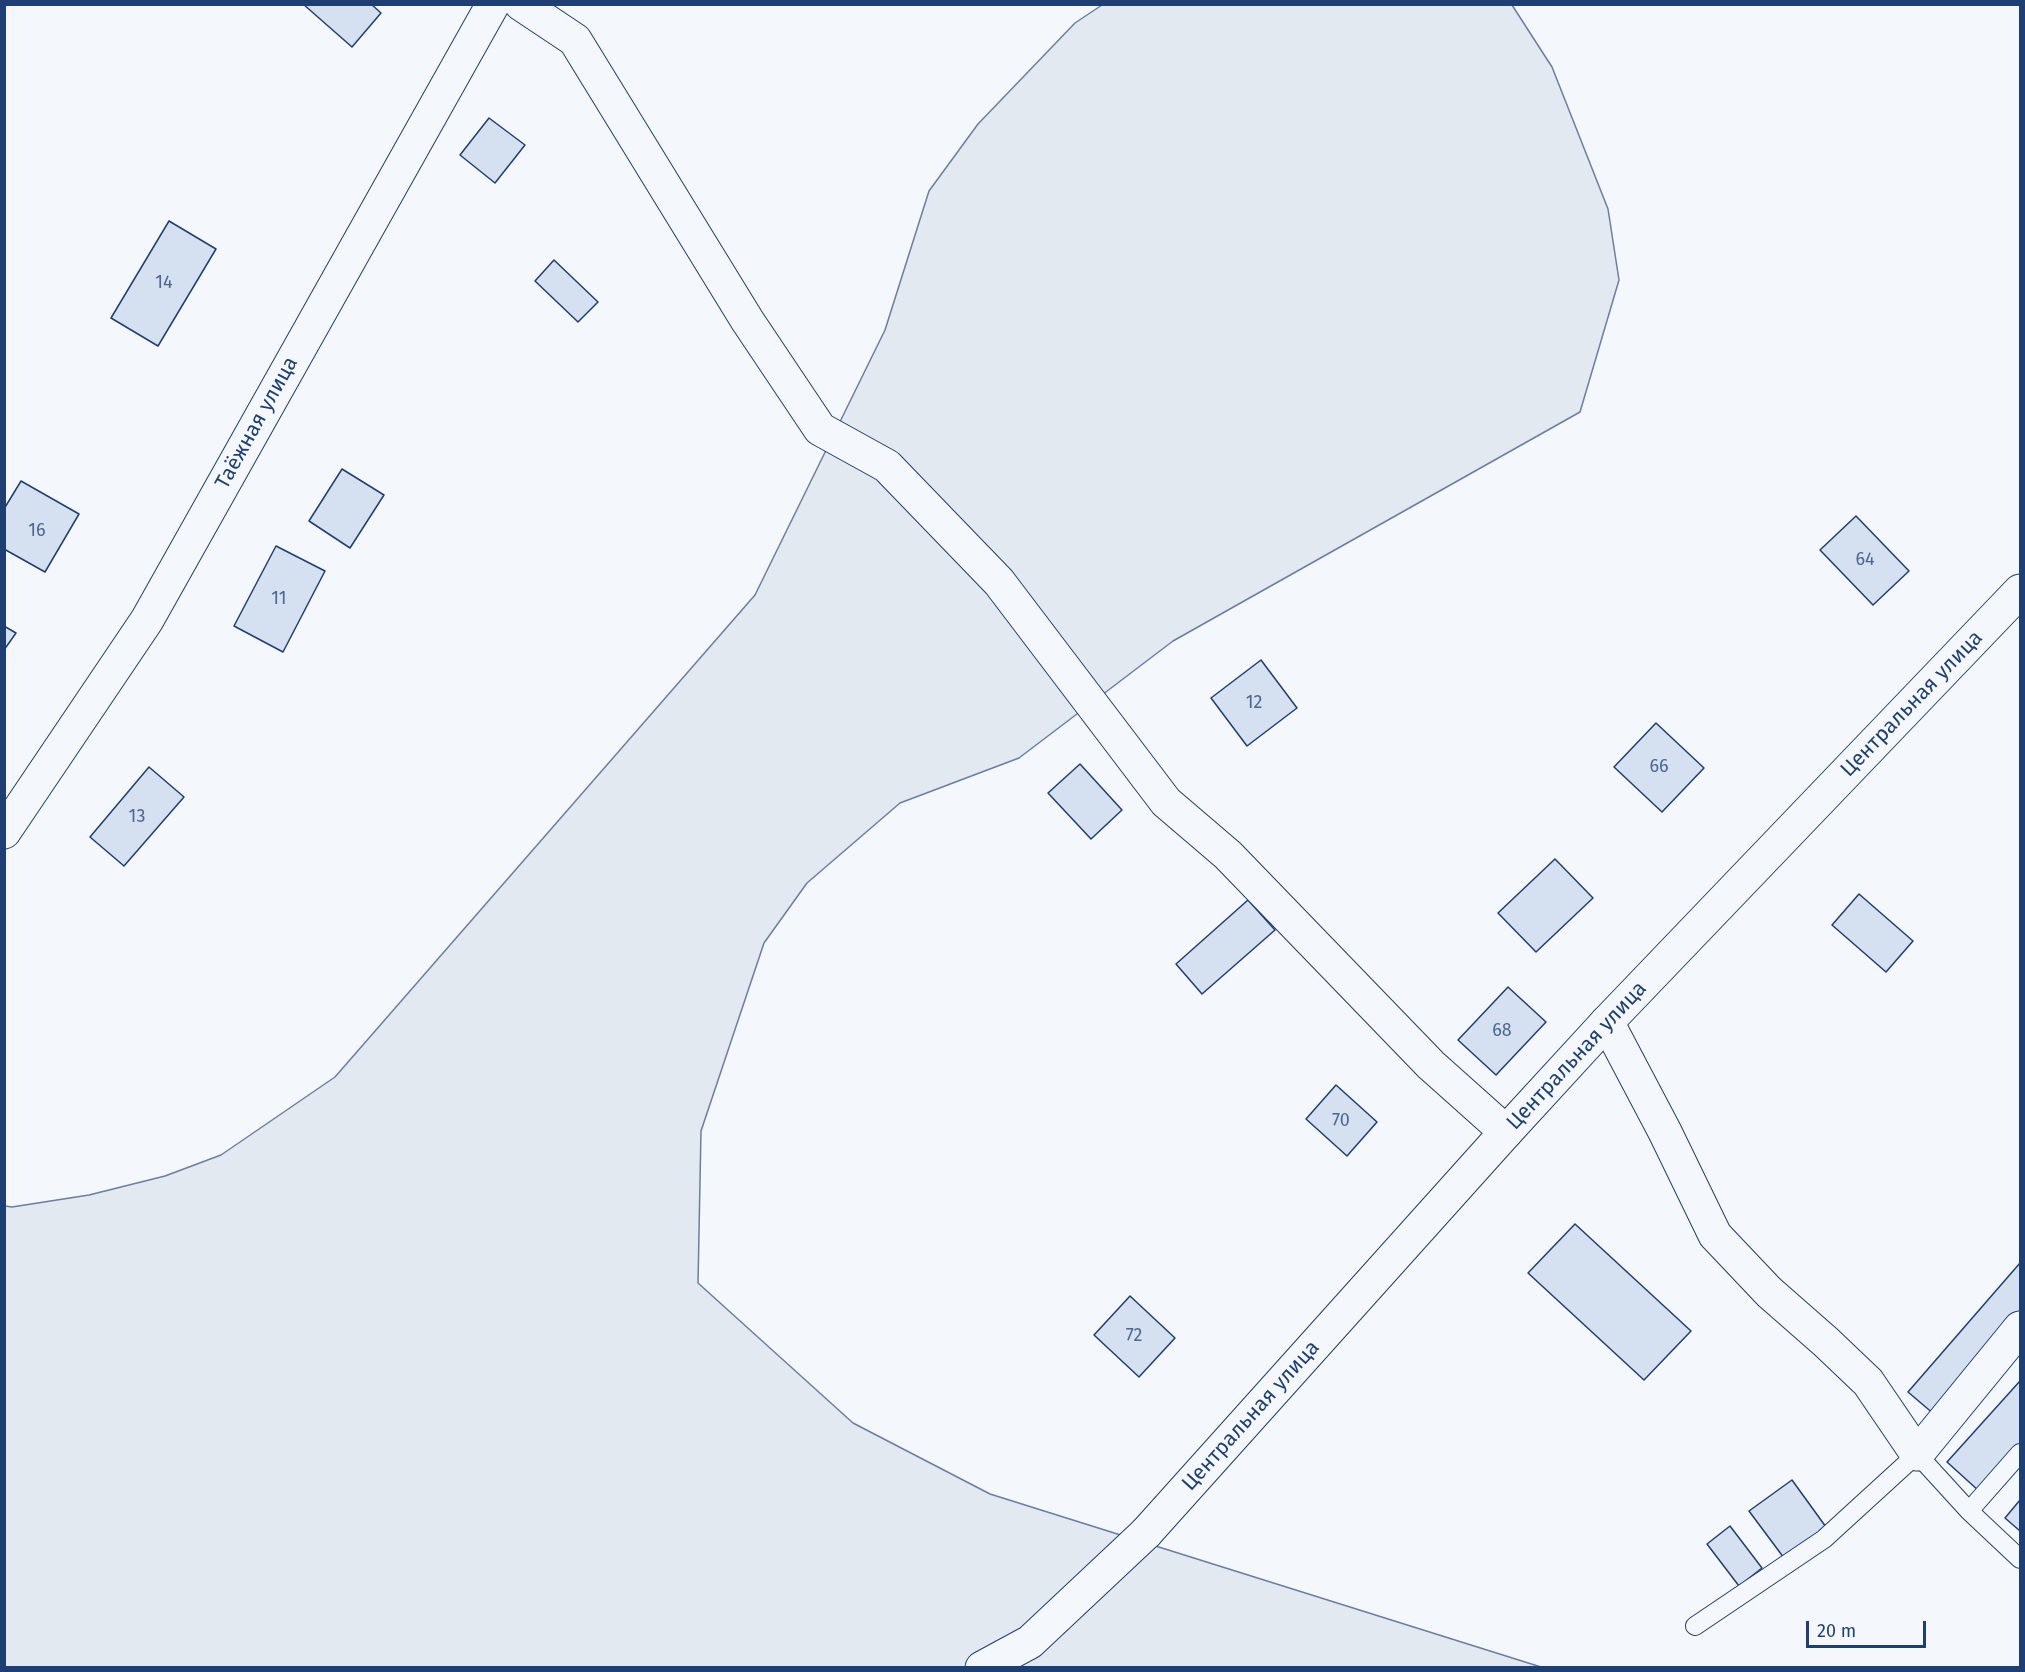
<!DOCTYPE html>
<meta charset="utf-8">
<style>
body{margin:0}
#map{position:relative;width:2025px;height:1672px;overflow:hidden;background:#f4f7fb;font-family:"Fira Sans",sans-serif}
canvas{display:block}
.frame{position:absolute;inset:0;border:6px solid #1d3f73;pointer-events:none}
.scale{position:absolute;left:1806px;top:1621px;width:120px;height:27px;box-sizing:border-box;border:3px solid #1d3f73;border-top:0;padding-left:8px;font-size:18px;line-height:21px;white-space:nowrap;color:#1d3f73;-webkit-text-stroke:4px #f4f7fb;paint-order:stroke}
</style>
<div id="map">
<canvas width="2025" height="1672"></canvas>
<div class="frame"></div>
<div class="scale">20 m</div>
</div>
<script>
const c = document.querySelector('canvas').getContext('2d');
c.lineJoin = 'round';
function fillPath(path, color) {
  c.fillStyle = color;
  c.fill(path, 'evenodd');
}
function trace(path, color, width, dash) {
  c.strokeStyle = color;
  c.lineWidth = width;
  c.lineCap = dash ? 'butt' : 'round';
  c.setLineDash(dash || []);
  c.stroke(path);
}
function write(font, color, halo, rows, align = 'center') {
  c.font = font + ' "Fira Sans",sans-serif';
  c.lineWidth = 4.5;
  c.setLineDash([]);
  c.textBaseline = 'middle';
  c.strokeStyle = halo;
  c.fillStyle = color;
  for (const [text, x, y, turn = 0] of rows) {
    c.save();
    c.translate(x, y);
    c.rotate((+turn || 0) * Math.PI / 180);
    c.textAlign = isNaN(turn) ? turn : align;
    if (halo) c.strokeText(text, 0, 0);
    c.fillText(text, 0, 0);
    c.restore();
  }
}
const green = new Path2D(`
 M1102,5H1512L1552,67L1608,209L1619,280L1580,412L1173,641L1019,758L900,803L807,883L764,943L701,1131L698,1283L853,1423L990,1494L1541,1667L5,1668V1206L12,1207L89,1195L165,1176L221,1155L335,1077L755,595L885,330L929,191L978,124L1075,23Z`);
fillPath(green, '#e3e9f0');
trace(green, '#687fa3', 1.5);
const building = new Path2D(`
 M303,4H371L381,13L352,47Z
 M489,118L525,145L495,183L460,155Z
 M169,221L216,249L158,346L111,318Z
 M554,260L598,302L578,322L535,281Z
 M342,469L384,495L350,548L309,521Z
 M21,481L79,514L45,572L4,549V509Z
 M1856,516L1909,571L1873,605L1820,550Z
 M276,546L325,571L283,652L234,626Z
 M4,626L16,633L4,650Z
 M1261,660L1297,708L1247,746L1211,698Z
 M1656,723L1704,768L1662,812L1614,767Z
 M1080,764L1122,810L1091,839L1048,793Z
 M149,767L184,797L124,866L90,837Z
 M1555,859L1593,898L1536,952L1498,913Z
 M1859,894L1913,941L1886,972L1832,925Z
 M1248,900L1275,930L1202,994L1176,964Z
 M1508,987L1546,1022L1496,1075L1458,1040Z
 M1336,1085L1377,1122L1347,1156L1306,1119Z
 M1575,1224L1691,1331L1644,1380L1528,1273Z
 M2020,1263V1317L1935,1415L1908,1392Z
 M1130,1296L1175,1338L1139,1377L1094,1335Z
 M2020,1381V1445L1979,1491L1947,1462Z
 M1792,1480L1826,1527L1784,1558L1749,1511Z
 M2020,1500V1531L2005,1518Z
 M1730,1526L1762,1568L1739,1586L1707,1544Z`);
fillPath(building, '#d5e0f0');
trace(building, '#1d3f73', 1.5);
const lane = new Path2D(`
 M1969,1511L2020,1453
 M1695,1626L1824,1539L1917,1454L1969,1511L2020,1559`);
const street = new Path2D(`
 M521,4L575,40L747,320L820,429L887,466L999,582L1166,802L1228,855L1431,1065L1506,1132
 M4,832L147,620L493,4
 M1607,1022L1665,1132L1715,1235L1769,1292L1826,1342L1868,1382L1917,1454L2020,1328
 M982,1668L1030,1642L1146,1533`);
const secondary = new Path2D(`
 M1146,1533L1506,1132L1607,1022L2020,591`);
trace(lane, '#1d3f73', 20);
trace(street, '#1d3f73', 35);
trace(secondary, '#1d3f73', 35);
trace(lane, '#f4f7fb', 18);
trace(street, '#f4f7fb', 33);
trace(secondary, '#f4f7fb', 33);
write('18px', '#4b6792', null, [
 ["14",164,283],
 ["16",37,531],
 ["64",1865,560],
 ["11",279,599],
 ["12",1254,703],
 ["66",1659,767],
 ["13",137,817],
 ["68",1502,1031],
 ["70",1341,1121],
 ["72",1134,1336]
]);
write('21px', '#1d3f73', '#f4f7fb', [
 ["Таёжная улица",257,423,-61],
 ["Центральная улица",1912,704,-46],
 ["Центральная улица",1577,1056,-47],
 ["Центральная улица",1251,1416,-48]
]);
</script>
